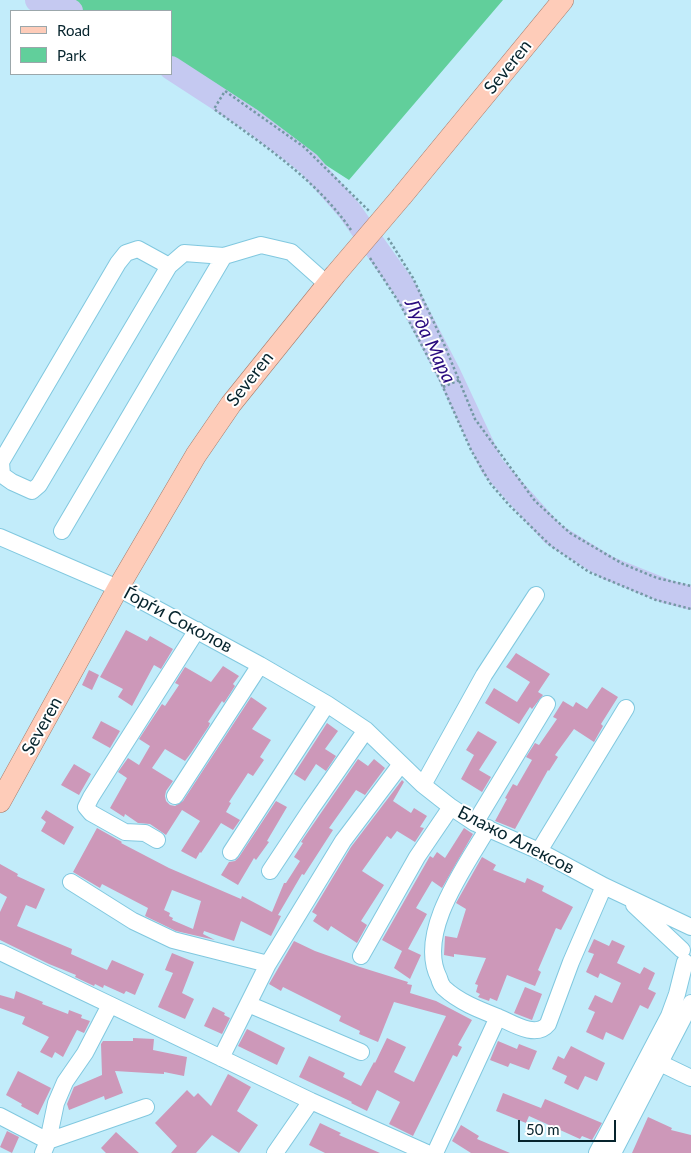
<!DOCTYPE html>
<meta charset="utf-8">
<style>
body{margin:0}
#map{position:relative;width:691px;height:1153px;overflow:hidden;background:#c2ecfa;font-family:Lato,sans-serif}
canvas{display:block}
.legend{position:absolute;left:10px;top:10px;width:162px;height:65px;box-sizing:border-box;background:#fff;border:1px solid #9ba7ab;margin:0;padding:6px 9px;list-style:none;font-size:15px;color:#06242d}
.legend li{display:flex;align-items:center;gap:10px;height:25px}
.legend b{width:25px;border:1px solid #9ba7ab}
.scale{position:absolute;left:518px;top:1120px;width:98px;height:22px;box-sizing:border-box;border:2px solid #06242d;border-top:0;padding-left:6px;font-size:15px;line-height:18px;white-space:nowrap;color:#06242d;-webkit-text-stroke:4px #fff;paint-order:stroke}
</style>
<div id="map">
<canvas width="691" height="1153"></canvas>
<ul class="legend">
<li><b style="height:6px;background:#feccb9"></b>Road</li>
<li><b style="height:14px;background:#61cf9b"></b>Park</li>
</ul>
<div class="scale">50 m</div>
</div>
<script>
const c = document.querySelector('canvas').getContext('2d');
c.lineJoin = 'round';
function fillPath(path, color) {
  c.fillStyle = color;
  c.fill(path, 'evenodd');
}
function trace(path, color, width, dash) {
  c.strokeStyle = color;
  c.lineWidth = width;
  c.lineCap = dash ? 'butt' : 'round';
  c.setLineDash(dash || []);
  c.stroke(path);
}
function write(font, color, halo, rows, align = 'center') {
  c.font = font + ' Lato,sans-serif';
  c.lineWidth = 4;
  c.setLineDash([]);
  c.textBaseline = 'middle';
  c.strokeStyle = halo;
  c.fillStyle = color;
  for (const [text, x, y, turn = 0] of rows) {
    c.save();
    c.translate(x, y);
    c.rotate((+turn || 0) * Math.PI / 180);
    c.textAlign = isNaN(turn) ? turn : align;
    if (halo) c.strokeText(text, 0, 0);
    c.fillText(text, 0, 0);
    c.restore();
  }
}
fillPath(new Path2D(`
 M46,0H503L349,180L279,135L160,74H171V11H62Z`), '#61cf9b');
trace(new Path2D(`
 M37,0L71,11
 M171,68L251,120L308,163L349,210L405,289L449,374L492,466L553,534L608,568L668,592L691,598`), '#c5c9f1', 24);
fillPath(new Path2D(`
 M126,630L147,641L150,636L173,649L161,669L154,665L132,706L118,697L123,689L100,677Z
 M516,653L550,674L538,692L543,695L532,709L530,707L519,724L485,703L494,688L517,702L530,682L506,667Z
 M223,666L239,676L233,684L235,686L224,703L222,701L208,722L210,723L209,726L191,753L185,761L165,749L152,768L173,781L166,791L165,796L166,801L170,805L175,806L183,801L251,697L267,708L252,729L271,740L260,757L264,760L253,776L248,773L229,802L231,803L226,812L240,820L233,830L221,823L201,853L200,852L196,859L181,851L200,821L182,810L166,835L150,824L138,823L125,814L124,817L110,808L127,778L118,772L128,758L139,765L150,746L139,739L162,704L165,706L179,685L175,683L185,667L211,682Z
 M89,670L99,675L92,690L82,685Z
 M602,687L618,697L601,724L603,726L594,742L574,729L555,755L558,757L549,771L548,770L515,829L495,821L507,799L505,798L513,784L517,786L532,760L526,757L535,743L539,745L557,719L553,717L563,701L573,707L576,702L587,709Z
 M101,721L120,731L110,748L92,738Z
 M327,723L338,731L325,749L336,756L326,771L316,764L305,781L294,774Z
 M478,731L497,742L479,770L491,777L482,792L461,779L474,755L466,750Z
 M358,759L368,766L374,759L385,768L365,795L356,790L329,828L333,830L304,875L302,874L278,915L281,916L271,936L241,921L234,941L204,931L203,934L215,940L176,931L145,916L148,908L102,884L100,888L73,872L97,828L122,842L121,843L169,868L241,899L242,896L272,912L284,883H286L300,861L294,857L303,843L301,842ZM172,890L201,901L193,929L172,920L173,918L169,916L170,913L164,910Z
 M74,764L91,774L79,795L61,785Z
 M402,780L404,782L393,801L411,813L414,808L427,816L420,827L424,828L415,842L397,831L391,839L387,836L362,871L384,885L361,921L367,925L357,943L331,926L328,931L313,921L317,915L312,912L351,847Z
 M276,801L287,807L267,841L269,842L256,860L254,858L238,885L221,875L229,862L235,861L239,857Z
 M46,810L74,827L64,845L41,831L46,822L41,818Z
 M464,828L473,834L442,888L432,881L416,908L427,914L408,949L421,955L410,979L394,968L402,951L382,940L430,856L433,858L437,852L445,858Z
 M482,857L496,865L493,870L525,883L527,878L544,886L542,891L573,907L561,930L556,928L538,970L541,972L535,986L507,975L497,1001L490,998L489,1001L478,997L480,994L476,992L478,985L475,984L486,958L454,954V957L444,955L445,936L457,938L466,909L456,903Z
 M0,864L18,874L17,876L45,889L36,909L26,905L17,926L72,949L71,954L107,970L112,960L144,974L135,995L126,991L124,994L104,985L103,988L95,984L94,986L75,977L76,975L49,964L0,940V912L7,897L0,893Z
 M594,939L609,946L612,940L625,946L617,963L640,974L644,967L655,973L648,989L656,993L648,1009L640,1005L623,1040L606,1032L603,1040L586,1032L595,1012L588,1009L595,995L612,1003L621,983L600,973L598,978L586,972L594,954L588,952Z
 M294,941L315,951L360,967L408,982L407,984L412,985L410,993L436,1001L472,1020L458,1045L462,1047L457,1057L453,1055L413,1136L389,1124L400,1102L377,1090L367,1111L351,1103L352,1102L299,1077L309,1056L345,1073L343,1077L361,1086L374,1062L375,1063L387,1038L406,1047L394,1072L414,1082L446,1016L394,1002L378,1042L359,1034L360,1031L339,1021L341,1016L283,987L281,991L269,984Z
 M172,953L194,962L182,993L194,999L185,1019L158,1007L173,973L165,970Z
 M525,987L542,994L532,1020L514,1013Z
 M16,991L43,1002L42,1004L68,1014L69,1010L82,1015L81,1018L90,1021L84,1033L77,1030L63,1057L55,1052L52,1058L40,1052L49,1037L22,1024L25,1017L0,1008V995L14,999Z
 M213,1007L225,1013L224,1015L230,1018L222,1034L204,1026Z
 M247,1029L285,1048L277,1065L238,1046Z
 M133,1038L154,1039L153,1050L187,1057L184,1076L164,1072V1074L115,1071L123,1093L105,1100L104,1096L69,1110L67,1104L74,1087L102,1075L101,1044L103,1041H133Z
 M498,1041L517,1049L519,1044L537,1051L529,1070L510,1063L508,1067L490,1060Z
 M571,1046L605,1063L597,1081L585,1076L578,1090L564,1083L567,1076L552,1069L558,1056L564,1059Z
 M18,1071L51,1088L38,1115L21,1106L22,1104L6,1095Z
 M228,1074L251,1087L237,1111L258,1125L239,1153L212,1135L196,1153H171L177,1146L155,1123L187,1090L194,1097L198,1093L211,1106Z
 M503,1093L541,1108L545,1099L602,1123L592,1140L582,1136L580,1139L529,1116L526,1123L496,1111Z
 M648,1117L672,1128L671,1130L691,1135V1153H632Z
 M320,1123L341,1133L339,1135L380,1153H325L309,1145Z
 M461,1125L479,1136L477,1139L510,1153H471L452,1141Z
 M7,1131L19,1137L12,1153L0,1147Z
 M116,1132L139,1153H106L101,1148Z`), '#cd98b9');
const minor = new Path2D(`
 M169,266L138,249L126,253L118,263L1,462L2,475L12,482L32,491L39,485L169,266L184,253L224,256
 M62,531L224,256L261,245L291,252L327,284
 M0,537L118,588L260,665L327,704L366,730L423,785L451,807L475,823L539,851L604,886L691,927
 M423,785L484,675L536,595
 M175,796L260,665
 M475,823L547,704
 M488,828C465,867 416,933 439,978C440,982 442,986 444,988C459,1002 480,1010 498,1017
 M157,840L145,833L125,832L91,813L86,807L91,797L197,630
 M539,851L626,708
 M231,852L327,704
 M270,871L311,809L366,730
 M71,882L133,921L173,940L268,964
 M634,905L682,950
 M0,952L311,1101L427,1153
 M361,956L417,857L451,807
 M248,1004L361,1052
 M221,1058L268,964L343,841L401,764
 M660,1063L691,1078
 M0,1116L48,1141L146,1107
 M43,1153L48,1141L56,1103L65,1082L85,1053L110,1005
 M275,1153L311,1101
 M435,1153L498,1017C512,1023 536,1039 548,1024L571,962L604,886
 M597,1153L669,1016L677,994L685,962
 M613,1153L691,1003`);
const major = new Path2D(`
 M402,196L563,0
 M0,802L118,588L196,455L231,404L334,276`);
trace(minor, '#81c8df', 18);
trace(major, '#a77b6a', 22);
trace(new Path2D(`
 M351,230C316,179 263,145 214,109L225,91L304,147L369,211
 M388,238L413,278L444,344L475,419L535,501L570,533L623,564L657,578L691,586
 M370,258L400,304L439,378L471,450L490,483L509,505L551,546L589,572L656,600L691,609
 M443,387L459,380`), '#7499a5', 2.5, [2.5, 2.5]);
trace(minor, '#fff', 16);
trace(major, '#feccb9', 21);
const majorBridge = new Path2D(`
 M334,276L402,196`);
trace(majorBridge, '#a77b6a', 22, []);
trace(majorBridge, '#feccb9', 21);
write('18px', '#06242d', '#fff', [
 ["Severen",508,67,-51],
 ["Severen",250,379,-52],
 ["Ѓорѓи Соколов",178,620,28],
 ["Severen",42,726,-61],
 ["Блажо Алексов",516,840,27]
]);
write('italic 19px', '#290b7f', '#fff', [
 ["Луда Мара",430,341,64]
]);
</script>
